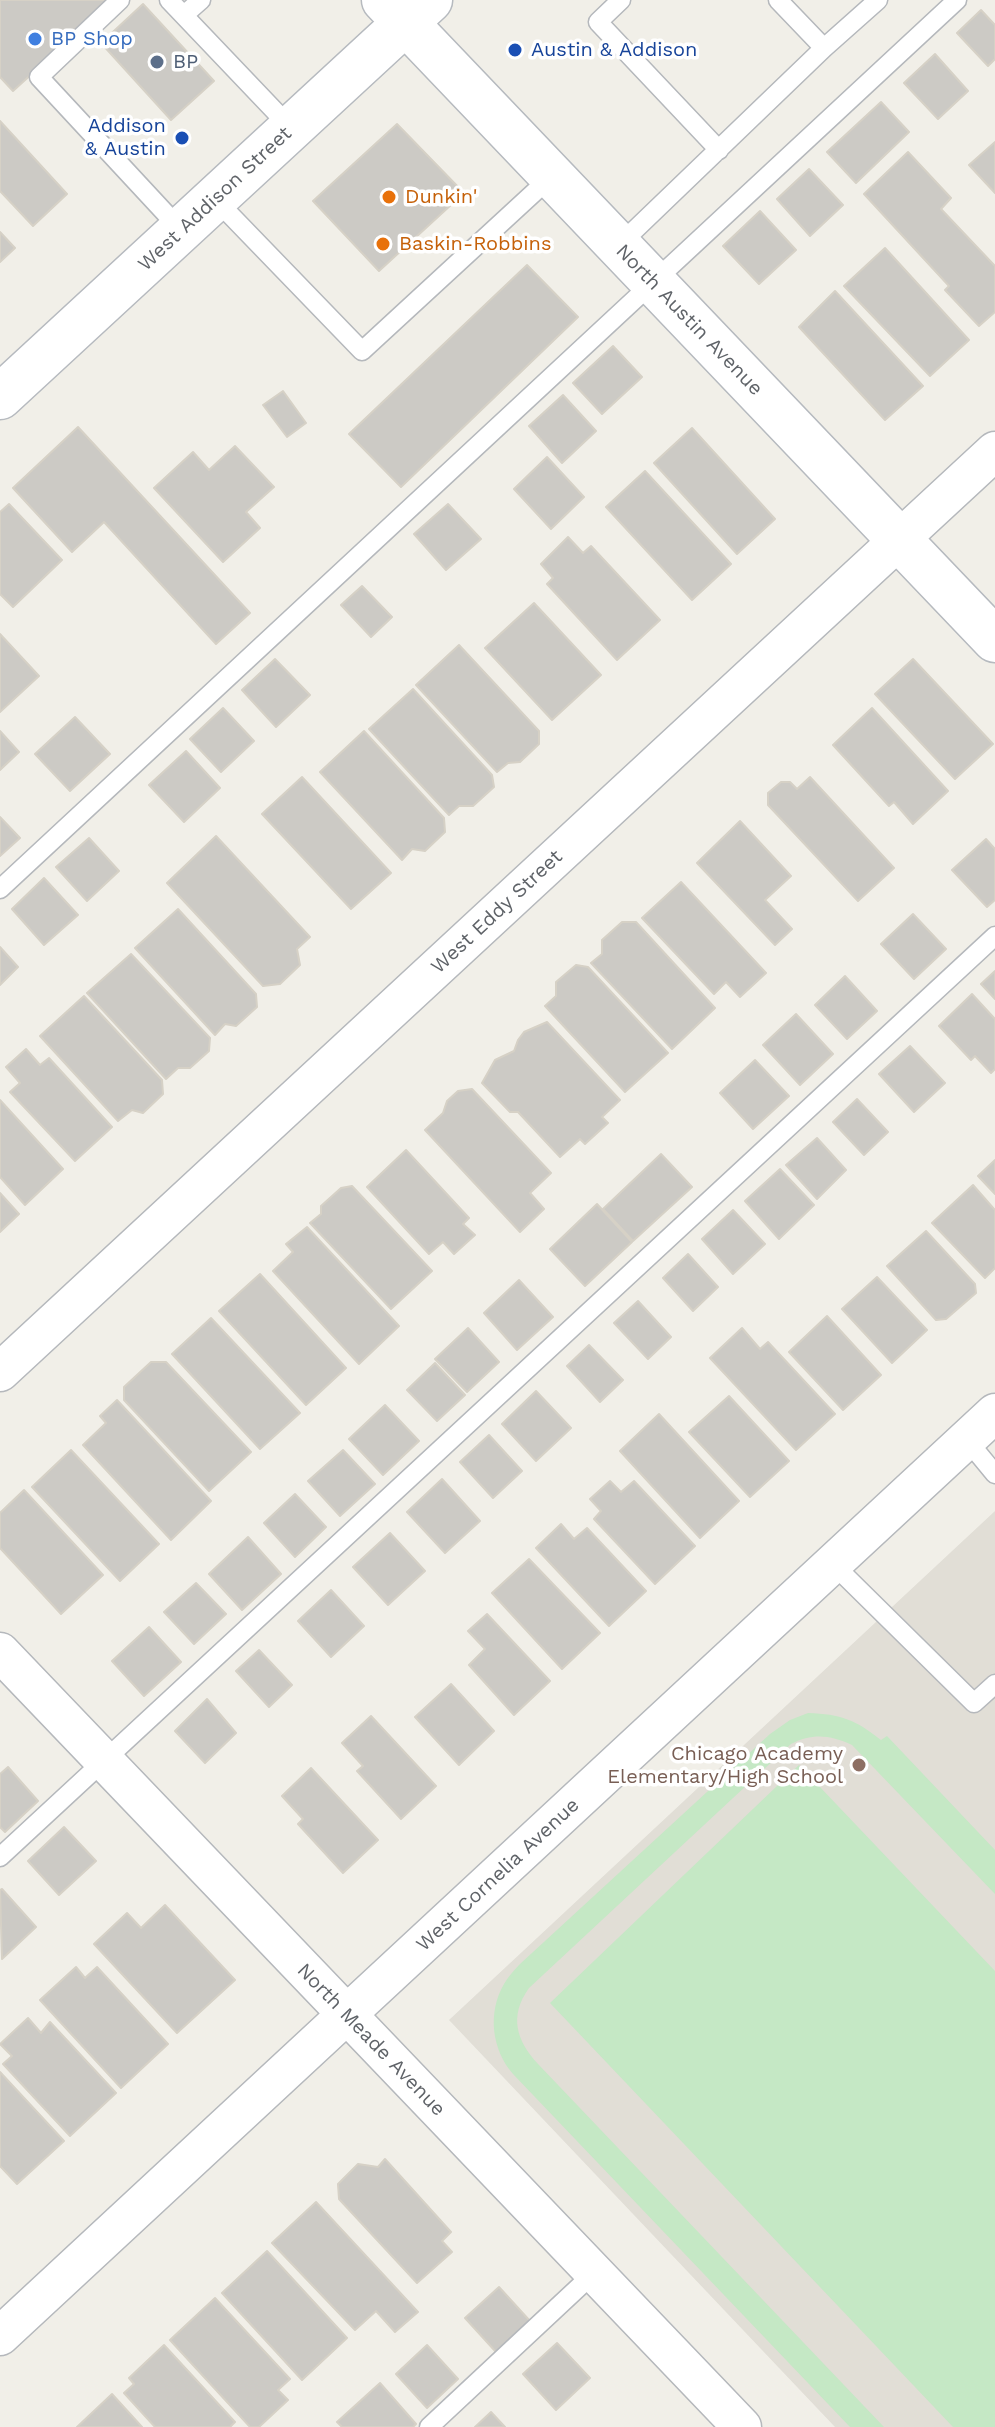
<!DOCTYPE html>
<style>
body{margin:0}
canvas{display:block;background:#f1efe8}
</style>
<canvas width="995" height="2427"></canvas>
<script>
const c = document.querySelector('canvas').getContext('2d');
c.lineJoin = 'round';
function fillPath(path, color) {
  c.fillStyle = color;
  c.fill(path, 'evenodd');
}
function trace(path, color, width, dash) {
  c.strokeStyle = color;
  c.lineWidth = width;
  c.lineCap = dash ? 'butt' : 'round';
  c.setLineDash(dash || []);
  c.stroke(path);
}
function write(font, color, halo, rows, align = 'center') {
  c.font = font + ' "Work Sans",sans-serif';
  c.lineWidth = 7;
  c.setLineDash([]);
  c.textBaseline = 'middle';
  c.strokeStyle = halo;
  c.fillStyle = color;
  for (const [text, x, y, turn = 0] of rows) {
    c.save();
    c.translate(x, y);
    c.rotate((+turn || 0) * Math.PI / 180);
    c.textAlign = isNaN(turn) ? turn : align;
    if (halo) c.strokeText(text, 0, 0);
    c.fillText(text, 0, 0);
    c.restore();
  }
}
fillPath(new Path2D(`
 M995,1511V2427H835L449,2020Z`), '#e1ded6');
fillPath(new Path2D(`
 M808,1713C841,1714 856,1720 881,1740L887,1736L995,1850V1894L852,1745C830,1735 813,1733 791,1744L529,1988C509,2016 516,2040 538,2064L884,2427H850L513,2074C492,2050 487,2013 504,1984C508,1977 514,1970 520,1964L770,1734L790,1720Z
 M799,1765L995,1971V2427H953L550,2003Z`), '#c5e8c5');
const building = new Path2D(`
 M0,0H113L13,91L0,77Z
 M143,4L214,81L171,120L101,43Z
 M981,10L995,25V59L988,66L957,33Z
 M935,54L968,91L938,119L904,83Z
 M881,102L909,132L856,183L827,152Z
 M0,121L67,194L33,226L0,191Z
 M397,124L464,193L379,271L313,201Z
 M995,142V193L969,165Z
 M908,152L951,198L941,209L995,266V312L979,326L945,290L949,286L864,194Z
 M809,169L843,205L810,236L777,199Z
 M760,211L796,250L759,284L723,246Z
 M0,232L15,248L0,262Z
 M885,248L969,340L930,376L844,286Z
 M527,265L578,317L401,487L349,434Z
 M835,291L923,386L885,420L799,327Z
 M613,346L642,377L602,414L573,383Z
 M283,391L306,423L287,437L263,405Z
 M563,395L596,431L562,463L529,426Z
 M78,427L250,613L216,644L104,522L72,552L13,488Z
 M692,428L775,519L737,554L654,463Z
 M235,446L274,487L246,512L260,528L223,562L154,488L193,452L209,470Z
 M547,457L584,497L551,529L514,489Z
 M645,471L731,564L692,600L606,507Z
 M9,504L62,560L13,607L0,594V512Z
 M448,504L481,539L446,570L414,534Z
 M568,537L583,553L591,546L660,620L617,660L547,584L553,578L541,564Z
 M362,586L392,617L371,637L341,605Z
 M534,603L601,675L552,720L485,648Z
 M0,634L39,676L0,712Z
 M459,645L539,731V744L520,762L508,763L497,772L416,685Z
 M275,659L310,695L276,727L242,690Z
 M913,659L993,744L955,779L875,694Z
 M413,689L492,775L494,787L473,806H459L449,815L369,729Z
 M223,708L254,741L221,772L190,739Z
 M872,708L948,791L913,824L894,802L889,806L833,745Z
 M75,717L110,754L70,791L35,754Z
 M0,731L19,752L0,770Z
 M364,731L444,818L445,832L425,851L412,849L402,860L320,772Z
 M186,751L220,788L184,822L149,785Z
 M302,777L391,873L351,909L262,814Z
 M810,777L894,868L858,901L768,805V793L781,782H790L797,789Z
 M0,817L20,838L0,856Z
 M740,821L791,876L765,900L792,929L775,945L697,863Z
 M216,836L310,937L297,949L300,965L280,984L263,986L167,883Z
 M89,838L119,871L87,901L56,867Z
 M986,839L995,849V900L987,907L952,870Z
 M44,878L78,915L44,945L12,909Z
 M681,882L766,973L740,997L726,982L714,994L642,918Z
 M178,909L256,994L257,1007L236,1026L225,1024L215,1035L135,948Z
 M913,914L946,949L914,979L881,944Z
 M622,922H636L715,1008L672,1049L591,963L602,954V940Z
 M0,947L18,967L0,985Z
 M131,954L210,1038L209,1051L190,1068H178L166,1079L87,993Z
 M576,965L588,967L668,1053L625,1092L545,1006L556,996V982Z
 M995,971V999L981,984Z
 M845,976L877,1011L847,1039L815,1005Z
 M972,994L995,1019V1069L991,1073L975,1056L971,1060L939,1026Z
 M84,996L162,1080L163,1094L143,1113L132,1110L118,1121L40,1036Z
 M796,1014L833,1054L800,1085L763,1045Z
 M547,1022L620,1100L602,1117L608,1123L585,1144L580,1139L560,1157L518,1112H510L482,1083L495,1060L514,1051L518,1040L524,1032Z
 M910,1046L945,1083L914,1112L879,1074Z
 M26,1049L40,1065L49,1058L112,1127L75,1161L10,1092L20,1083L6,1067Z
 M755,1060L789,1096L753,1129L720,1093Z
 M472,1089L551,1173L530,1193L544,1209L520,1232L425,1130L443,1113L447,1101L458,1091Z
 M857,1099L888,1132L864,1155L833,1122Z
 M0,1100L63,1169L25,1205L0,1177Z
 M817,1138L846,1170L817,1199L786,1165Z
 M406,1150L469,1218L463,1224L475,1235L454,1254L443,1242L429,1254L367,1187Z
 M661,1154L692,1187L633,1241L603,1209Z
 M995,1160V1194L978,1176Z
 M780,1169L814,1205L779,1239L745,1201Z
 M973,1185L995,1210V1268L985,1278L932,1223Z
 M352,1186L432,1271L391,1309L310,1223L321,1214V1206L341,1188Z
 M0,1193L19,1214L0,1232Z
 M597,1204L632,1242L585,1286L550,1249Z
 M733,1210L765,1244L733,1274L702,1239Z
 M307,1227L399,1326L359,1364L273,1271L293,1252L286,1244Z
 M926,1231L975,1284L976,1293L946,1319L936,1320L887,1266Z
 M688,1254L718,1287L693,1311L663,1278Z
 M260,1274L346,1368L306,1405L219,1311Z
 M877,1277L927,1330L892,1363L842,1309Z
 M519,1280L553,1317L517,1350L484,1313Z
 M638,1301L671,1337L648,1359L614,1323Z
 M827,1316L881,1375L843,1410L789,1352Z
 M211,1318L300,1413L260,1449L172,1354Z
 M468,1328L499,1362L467,1392L435,1359Z
 M742,1328L760,1349L768,1342L835,1414L796,1450L710,1358Z
 M589,1345L623,1380L600,1402L567,1366Z
 M151,1362H166L251,1452L209,1491L124,1400V1387Z
 M435,1363L465,1395L437,1421L407,1390Z
 M536,1391L571,1428L536,1461L502,1424Z
 M729,1396L789,1461L750,1497L689,1432Z
 M117,1400L211,1501L171,1540L83,1445L106,1423L100,1416Z
 M385,1405L419,1441L383,1475L349,1439Z
 M659,1414L739,1501L700,1538L620,1451Z
 M489,1435L522,1471L493,1498L460,1462Z
 M71,1450L159,1544L120,1581L32,1487Z
 M343,1450L375,1484L340,1516L308,1481Z
 M442,1479L480,1521L445,1553L407,1512Z
 M610,1481L621,1492L634,1481L695,1546L655,1584L594,1519L601,1511L590,1499Z
 M24,1490L103,1575L61,1614L0,1548V1513Z
 M295,1494L326,1527L295,1557L264,1523Z
 M561,1524L574,1539L587,1528L646,1591L609,1626L536,1548Z
 M390,1533L425,1571L388,1605L353,1567Z
 M248,1537L281,1574L242,1610L209,1574Z
 M529,1559L600,1633L562,1669L492,1593Z
 M196,1583L226,1614L194,1644L164,1612Z
 M331,1590L364,1626L331,1657L298,1621Z
 M487,1614L550,1681L514,1715L469,1665L485,1649L468,1631Z
 M149,1627L181,1662L144,1696L112,1661Z
 M259,1650L292,1685L269,1707L236,1671Z
 M451,1684L494,1731L459,1765L415,1717Z
 M207,1699L236,1733L205,1763L175,1731Z
 M371,1716L436,1786L401,1819L357,1771L363,1766L342,1743Z
 M8,1767L38,1801L5,1832L0,1827V1774Z
 M311,1768L378,1840L343,1873L298,1824L303,1819L282,1796Z
 M64,1827L96,1861L59,1895L28,1861Z
 M2,1889L36,1927L2,1959L0,1890Z
 M165,1905L235,1980L177,2033L94,1944L127,1913L141,1928Z
 M76,1967L85,1978L97,1967L168,2044L121,2088L40,2000Z
 M28,2018L41,2033L50,2022L116,2093L70,2136L3,2064L12,2056L0,2044Z
 M0,2072L64,2141L17,2184L0,2166Z
 M385,2159L451,2232L442,2241L452,2252L417,2283L339,2199L338,2184L358,2164L378,2167Z
 M316,2202L418,2312L395,2332L376,2311L355,2330L272,2243Z
 M267,2251L347,2338L302,2380L222,2293Z
 M499,2287L530,2321L496,2352L465,2318Z
 M215,2298L290,2379L278,2390L288,2400L259,2427H250L170,2340Z
 M557,2343L590,2378L556,2410L523,2374Z
 M164,2345L235,2422L230,2427H155L124,2393L134,2384L129,2378Z
 M427,2345L458,2379L427,2408L396,2374Z
 M380,2383L416,2424L413,2427H342L337,2422Z
 M112,2394L142,2427H77Z
 M491,2412L505,2427H475Z`);
fillPath(building, '#cccac5');
trace(building, '#d6d1c6', 2);
const lane = new Path2D(`
 M120,0L39,77L181,230
 M169,0L291,128
 M621,0L598,22L719,150
 M184,15L201,0
 M824,48L878,0
 M215,199L362,351L552,176
 M618,246L824,48L778,0
 M0,889L957,0
 M967,1440L995,1474
 M833,1564L974,1703L995,1684
 M0,1857L995,936
 M429,2427L594,2273`);
const street = new Path2D(`
 M0,1372L995,451
 M0,1652L742,2427
 M0,2336L995,1413`);
const secondary = new Path2D(`
 M384,0L995,640
 M0,397L430,0`);
trace(lane, '#b5b8bc', 21);
trace(street, '#b5b8bc', 41);
trace(secondary, '#b6babf', 47);
trace(lane, '#fff', 18);
trace(street, '#fff', 38);
trace(secondary, '#fff', 44);
for (const [x, y, r, color] of [
 [35,39,8,"#3f7fe0"],
 [515,50,8,"#1a4fb4"],
 [157,62,8,"#5c6f8a"],
 [182,138,8,"#1a4fb4"],
 [389,197,8,"#e8710a"],
 [383,244,8,"#e8710a"],
 [859,1765,8,"#8d6e63"]
]) {
  const dot = new Path2D();
  dot.arc(x, y, r, 0, 2 * Math.PI);
  c.fillStyle = color;
  c.fill(dot);
  trace(dot, '#fff', 3);
}
write('20px', '#366cbe', '#fff', [
 ["BP Shop",51,39]
], 'left');
write('20px', '#164399', '#fff', [
 ["Austin & Addison",531,50],
 ["Addison",166,126,"right"],
 ["& Austin",166,149,"right"]
], 'left');
write('20px', '#4e5e75', '#fff', [
 ["BP",173,62]
], 'left');
write('20px', '#c56008', '#fff', [
 ["Dunkin'",405,197],
 ["Baskin-Robbins",399,244]
], 'left');
write('20px', '#5f6368', '#fff', [
 ["West Addison Street",215,199,-43],
 ["North Austin Avenue",689,320,46],
 ["West Eddy Street",497,912,-43],
 ["West Cornelia Avenue",498,1875,-43],
 ["North Meade Avenue",371,2040,46]
]);
write('20px', '#785e54', '#fff', [
 ["Chicago Academy",843,1754],
 ["Elementary/High School",843,1777]
], 'right');
</script>
